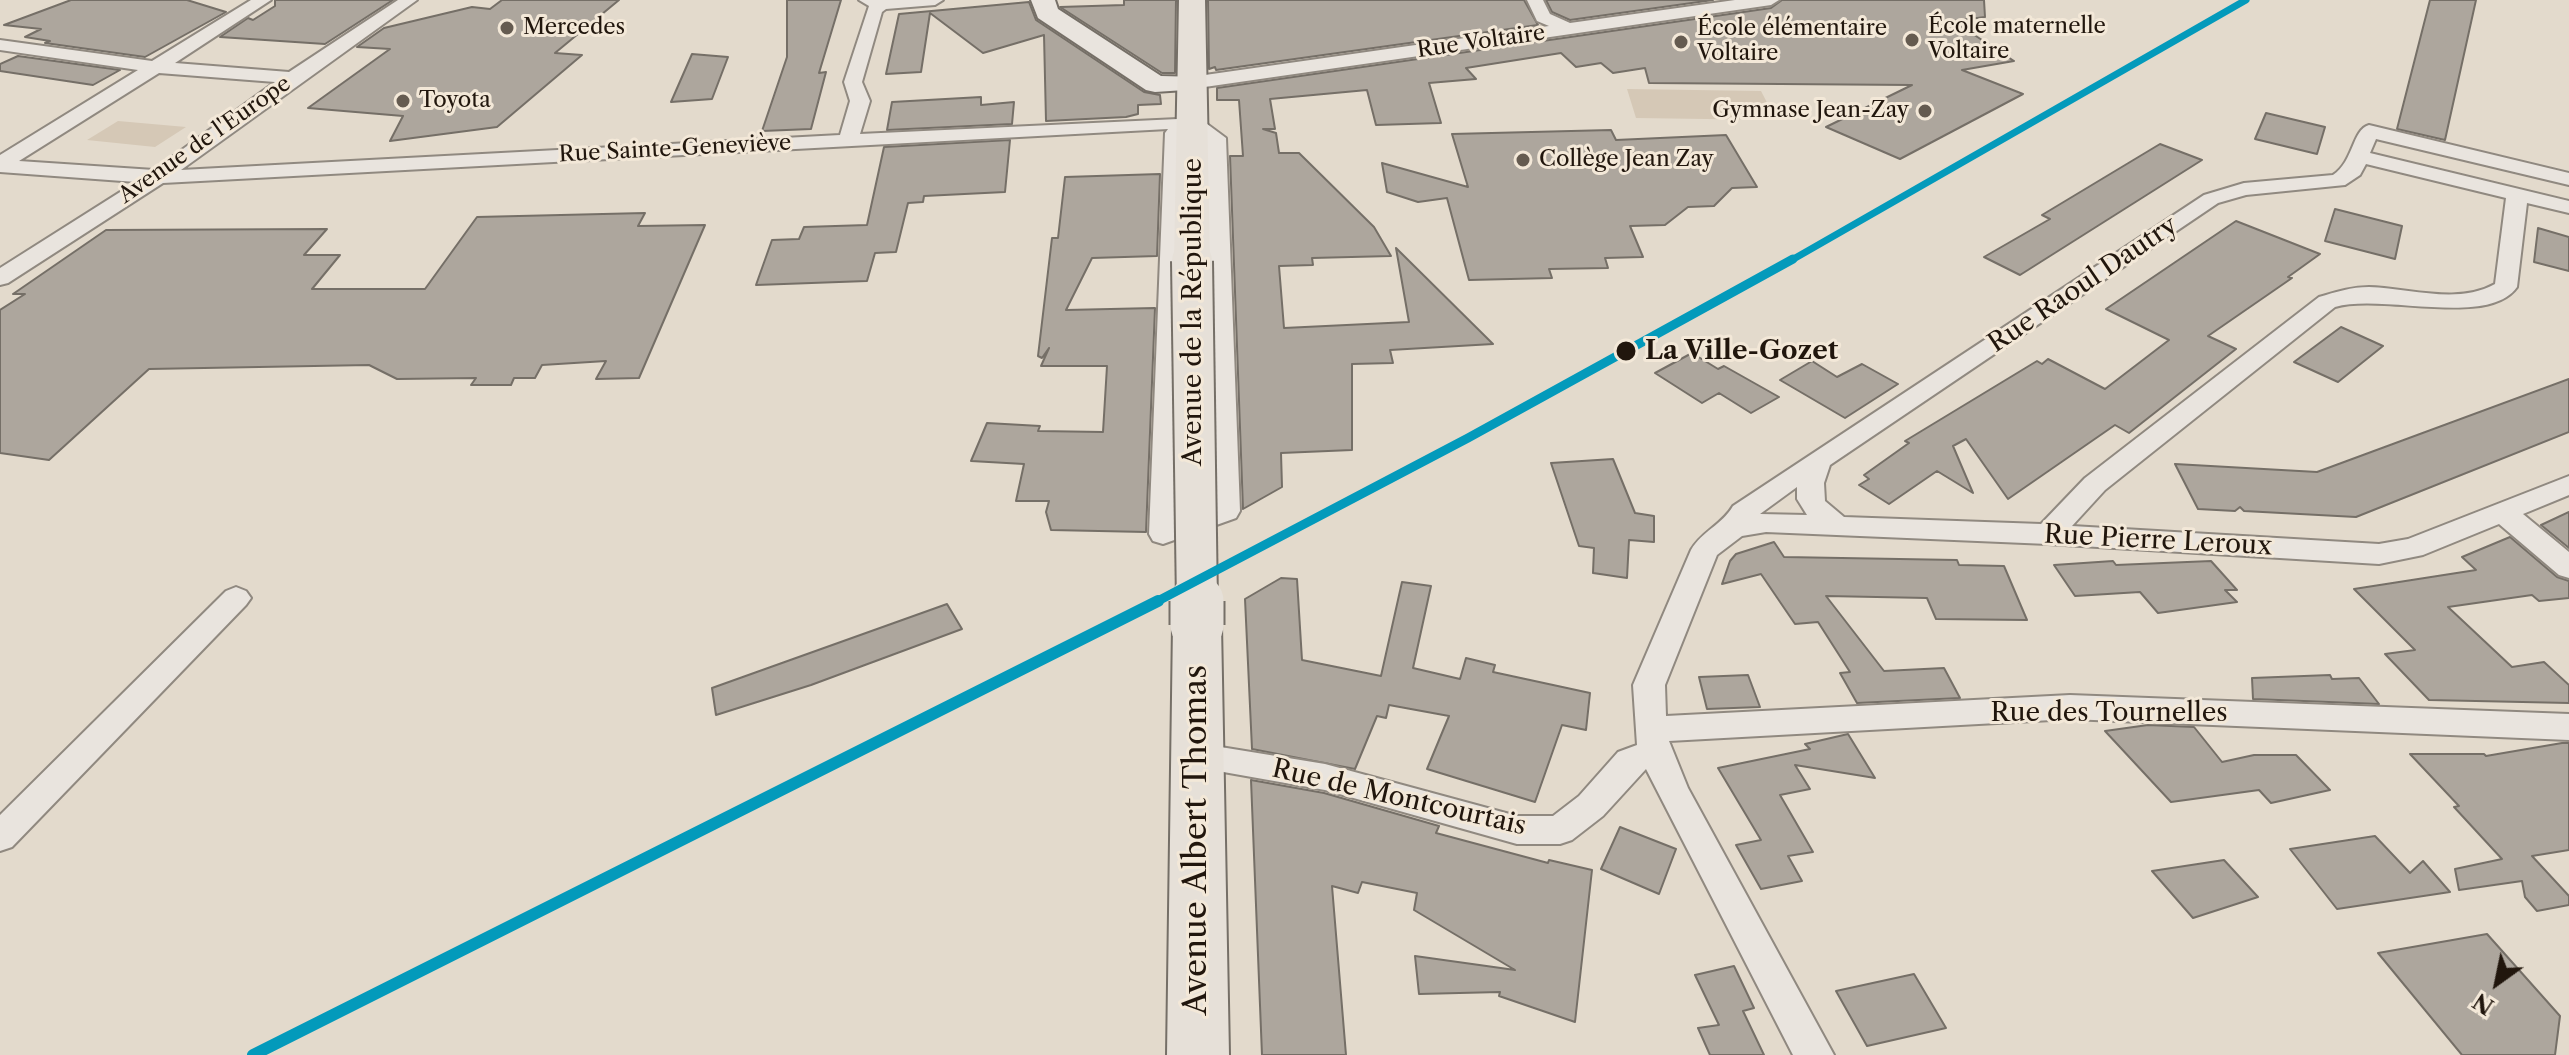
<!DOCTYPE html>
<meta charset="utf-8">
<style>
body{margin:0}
#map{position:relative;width:2569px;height:1055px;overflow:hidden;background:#e3dacc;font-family:"Libre Caslon Text",serif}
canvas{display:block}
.north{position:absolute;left:2457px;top:943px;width:80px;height:80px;-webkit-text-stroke:6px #f3e8d8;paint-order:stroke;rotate:213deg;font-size:22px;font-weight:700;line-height:32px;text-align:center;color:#21160d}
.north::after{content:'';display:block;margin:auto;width:28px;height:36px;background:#21160d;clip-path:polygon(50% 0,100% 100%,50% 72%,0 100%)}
</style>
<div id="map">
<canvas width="2569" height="1055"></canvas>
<div class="north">N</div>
</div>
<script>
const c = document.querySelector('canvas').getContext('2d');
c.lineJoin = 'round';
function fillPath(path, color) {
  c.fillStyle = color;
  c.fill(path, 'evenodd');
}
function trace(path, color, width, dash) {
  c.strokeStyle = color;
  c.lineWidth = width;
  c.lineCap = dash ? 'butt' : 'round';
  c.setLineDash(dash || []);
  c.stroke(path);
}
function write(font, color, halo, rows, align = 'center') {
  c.font = font + ' "Libre Caslon Text",serif';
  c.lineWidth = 6;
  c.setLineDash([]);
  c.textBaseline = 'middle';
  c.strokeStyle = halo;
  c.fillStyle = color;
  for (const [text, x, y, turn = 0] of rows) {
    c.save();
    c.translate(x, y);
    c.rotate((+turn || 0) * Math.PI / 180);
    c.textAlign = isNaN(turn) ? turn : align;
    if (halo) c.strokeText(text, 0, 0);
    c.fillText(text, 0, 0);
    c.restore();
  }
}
fillPath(new Path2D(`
 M1627,89L1761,91L1776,120L1636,118Z
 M118,121L186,127L155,147L87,140Z`), '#d5c8b6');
const building = new Path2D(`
 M71,0H187L226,12L145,57L45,43L50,41L25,37L41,29L4,25Z
 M275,0H393L325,44L220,37L248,18L253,20L275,6Z
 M502,0H619L555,53L582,55L497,127L390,141L403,116L308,108L390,49L357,47L384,28L472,7L490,9Z
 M787,0H841L819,73L826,72L811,129L762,131L787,57Z
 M1124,0H1176L1175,73H1162L1060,7L1124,5Z
 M1208,0H1524L1538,25L1216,70L1215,67L1209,69Z
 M1546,0H1713L1570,20L1552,12Z
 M1782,0H1984L1985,17L1953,21L2014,61L1962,70L2023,94L1900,159L1826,127L1912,85L1649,83L1645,68L1613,73L1601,63L1576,67L1561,53L1466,68L1476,79L1429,83L1441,123L1376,125L1367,90L1270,99L1275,129H1263L1276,133L1279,153H1299L1374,227L1391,256L1312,258L1313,265L1279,266L1284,328L1409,322L1396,248L1493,344L1390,350L1393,363L1352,364V450L1281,453L1282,487L1243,509L1230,156H1243L1239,100H1217V88L1771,8Z
 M2430,0H2476L2445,140L2397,129Z
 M1029,2L1036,20L1144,92L1160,95L1161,104L1138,105V114L1126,117L1046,121L1044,35L983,53L930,13L921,72L886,74L899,14Z
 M692,54L728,57L712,99L671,102Z
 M18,56L120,70L93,85L0,71V64Z
 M981,97V105L1014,102L1012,124L887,130L892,102Z
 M2266,113L2325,127L2317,154L2255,139Z
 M1611,130L1616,140L1726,135L1757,187L1732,188L1714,206L1688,207L1665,225L1630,226L1643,257L1605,258L1608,268L1549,269L1552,278L1469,280L1447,198L1418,202L1387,192L1382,163L1468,187L1452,134Z
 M1010,140L1005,192L924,196L923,202L908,203L896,252L875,253L867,281L756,285L772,240L799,239L804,227L867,225L884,147Z
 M2160,144L2202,160L2020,275L1984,257L2050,219L2042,215Z
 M1160,174L1157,256L1092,258L1066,310L1155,308L1146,532L1051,530L1046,512L1049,501H1016L1024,464L971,461L987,423L1040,426L1038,431L1103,432L1107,366H1041L1049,348L1042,358L1038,356L1052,238H1058L1065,177Z
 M2335,209L2402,226L2395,259L2325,241Z
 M645,213L638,226L705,225L639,378L596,379L606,361L542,365L535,378H514L511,385H471L476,378L397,379L369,365L149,369L49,460L0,453V310L25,294H13L106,230L327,229L304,255H340L312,289H425L477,217Z
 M2236,221L2320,254L2288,277L2292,278L2208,336L2236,349L2129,433L2115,425L2008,499L1966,439L1953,446L1973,493L1937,471L1889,504L1859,485L1869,479L1864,475L1909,443L1905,441L2037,361L2042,364L2048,359L2105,389L2169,340L2106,309Z
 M2538,228L2569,237V271L2534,262Z
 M2341,327L2383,346L2338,382L2294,362Z
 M1692,353L1718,369L1724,366L1779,397L1751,413L1719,393L1702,403L1655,373Z
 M1812,361L1837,377L1862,364L1898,384L1845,418L1780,380Z
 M2569,379V432L2356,517L2244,511L2240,507L2235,511L2198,509L2175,464L2317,472Z
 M1613,459L1635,513L1654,516V542L1629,540L1627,578L1593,573L1594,548L1579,546L1551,463Z
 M2569,512V548L2541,525Z
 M2510,537L2557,577L2569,581V598L2539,601L2532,595L2448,607L2512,667L2544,662L2569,685V703L2429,700L2385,654L2415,650L2354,589L2476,570L2462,557Z
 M1774,542L1784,557L1957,560L1959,565L2004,566L2027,620L1936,619L1927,598L1826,596L1884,671L1944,668L1960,698L1857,703L1840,673L1850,672L1818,622L1795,624L1761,574L1722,584L1730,561L1736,554Z
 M2113,561L2116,565L2211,561L2237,590H2225L2237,602L2158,613L2140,592L2075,596L2054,565Z
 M1281,578L1297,579L1302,660L1381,676L1402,582L1431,586L1413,668L1460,679L1466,658L1495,665L1493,672L1590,693L1586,730L1562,725L1535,802L1427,769L1449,716L1389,705L1386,718L1377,716L1355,769L1252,749L1245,599Z
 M947,604L962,629L811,685L716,715L712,688Z
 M1748,675L1760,707L1707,709L1699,677Z
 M2330,675L2332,679L2359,678L2379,704L2253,699L2252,678Z
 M2148,725L2194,727L2222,762L2254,755H2296L2330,790L2271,803L2259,790L2171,802L2105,731Z
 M1848,734L1875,778L1795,765L1810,789L1780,795L1813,852L1788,856L1802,881L1761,889L1736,845L1761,840L1718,768L1810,749L1805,744Z
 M2562,743H2569V850L2532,856L2569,896V905L2537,911L2525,897L2522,881L2459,890L2455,869L2502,859L2454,807L2459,806L2410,754H2484L2486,756Z
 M1251,780L1324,793L1439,826L1436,833L1548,863L1549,860L1592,870L1575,1022L1499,996L1500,992L1419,994L1415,956L1515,970L1414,910L1417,893L1362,882L1358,893L1332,886L1346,1055H1262Z
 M1620,827L1676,849L1659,894L1601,869Z
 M2375,836L2410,873L2423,861L2450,892L2337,909L2290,849Z
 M2224,860L2258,897L2193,918L2152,871Z
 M2487,934L2560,1016L2555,1055H2462L2378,953Z
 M1734,966L1754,1008L1743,1011L1764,1055H1710L1698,1028L1719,1025L1695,975Z
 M1914,974L1946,1028L1867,1046L1836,991Z`);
fillPath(building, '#ada69d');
trace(building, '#756f67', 2);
const street = new Path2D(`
 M251,0H271L175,63L289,72L398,0H417L181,170L840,135L850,101L844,82L869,6L859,0H943L935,5L886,9L882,12L862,82L870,101L860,134L1199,118L1226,138L1240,511L1236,518L1163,544L1153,541L1149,534L1165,133L1168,129L163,183L8,283L0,285V268L136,182L0,172V155L138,70L0,50V40L152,61ZM159,73L275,82L154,170L19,161ZM1192,131L1206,140L1212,506L1177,518L1185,135Z
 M1527,0H1543L1550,14L1570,23L1735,0H1779L1771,5L1191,89L1182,83L1191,77L1549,26L1537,21Z
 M2369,125L2569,173V185L2376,139L2370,153L2569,201V213L2527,203L2517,287C2488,328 2382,293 2335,307L2105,490L2072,526L2379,544L2408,539L2569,476V495L2523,514L2569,552V578L2559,575L2499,524L2423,555L2379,564L2048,544L1766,532L1742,536L1717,555L1665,685L1666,716L2070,695L2569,714V740L2070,719L1669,741L1688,788L1834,1055H1793L1646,769L1603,816L1572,840L1560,844H1517L1325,790L1184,765L1180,756L1184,747L1196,743L1325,764L1517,816H1553L1579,796L1618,752L1637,745L1633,685L1691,550C1702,531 1722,525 1733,506L2204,195L2244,183L2333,175C2354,161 2352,130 2369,125ZM2366,164L2506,198L2495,284C2457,305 2410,288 2369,287C2351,287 2336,292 2319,297L2085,478L2041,524L1844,517L1825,501L1824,483L1830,465L2218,203L2246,195L2345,185L2360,175ZM1797,487V499L1807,515L1760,514Z
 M236,587L246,591L251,598L246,605L12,847L0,851V815L226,591Z`);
const secondary = new Path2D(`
 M1031,0H1055L1058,9L1161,76L1200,77L1204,83L1200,89L1155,92L1146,90L1038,18Z`);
const primary = new Path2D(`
 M1179,0H1205L1210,261L1204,268L1192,272L1180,268L1174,261Z
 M1197,608L1214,613L1221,625L1229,1055H1167L1173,625L1180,613Z`);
trace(street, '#908980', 4);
trace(secondary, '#756f67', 4);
trace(primary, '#756f67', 4);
fillPath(street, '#e9e4de');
fillPath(secondary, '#e9e4de');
fillPath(primary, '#e6e0d8');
const primaryBridgeFar1 = new Path2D(`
 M1192,261L1197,603`);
const primaryBridge = new Path2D(`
 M1197,601V625`);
trace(primaryBridgeFar1, '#756f67', 44, []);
trace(primaryBridge, '#756f67', 57, []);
trace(primaryBridgeFar1, '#e6e0d8', 40);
trace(primaryBridge, '#e6e0d8', 53);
trace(new Path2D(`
 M1790,261L2246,0`), '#039abb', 7);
trace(new Path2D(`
 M1154,603L1468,438L1793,259`), '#039abb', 9);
trace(new Path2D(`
 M253,1055L1158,601`), '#039abb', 12);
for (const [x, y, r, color] of [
 [507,28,8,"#655b50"],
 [1912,40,8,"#655b50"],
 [1681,42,8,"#655b50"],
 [403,101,8,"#655b50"],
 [1925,111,8,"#655b50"],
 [1523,160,8,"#655b50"],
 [1626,351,11,"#21160d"]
]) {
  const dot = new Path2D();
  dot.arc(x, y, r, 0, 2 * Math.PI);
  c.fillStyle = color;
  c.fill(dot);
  trace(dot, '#f3e8d8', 3);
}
write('22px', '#21160d', '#f3e8d8', [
 ["École maternelle",1928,27],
 ["Voltaire",1928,52],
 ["Mercedes",523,28],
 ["École élémentaire",1697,29],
 ["Voltaire",1697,54],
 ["Toyota",419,101],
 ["Gymnase Jean-Zay",1909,111,"right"],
 ["Collège Jean Zay",1539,160]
], 'left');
write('22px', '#21160d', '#f3e8d8', [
 ["Rue Voltaire",1481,42,-8],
 ["Avenue de l'Europe",205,140,-35],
 ["Rue Sainte-Geneviève",675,149,-3]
]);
write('26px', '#21160d', '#f3e8d8', [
 ["Rue Raoul Dautry",2083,285,-34],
 ["Avenue de la République",1193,312,-90],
 ["Rue Pierre Leroux",2158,541,3],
 ["Rue des Tournelles",2109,713],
 ["Rue de Montcourtais",1399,798,13]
]);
write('bold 26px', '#21160d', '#f3e8d8', [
 ["La Ville-Gozet",1645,351]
], 'left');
write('32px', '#21160d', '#f3e8d8', [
 ["Avenue Albert Thomas",1197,840,-90]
]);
</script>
